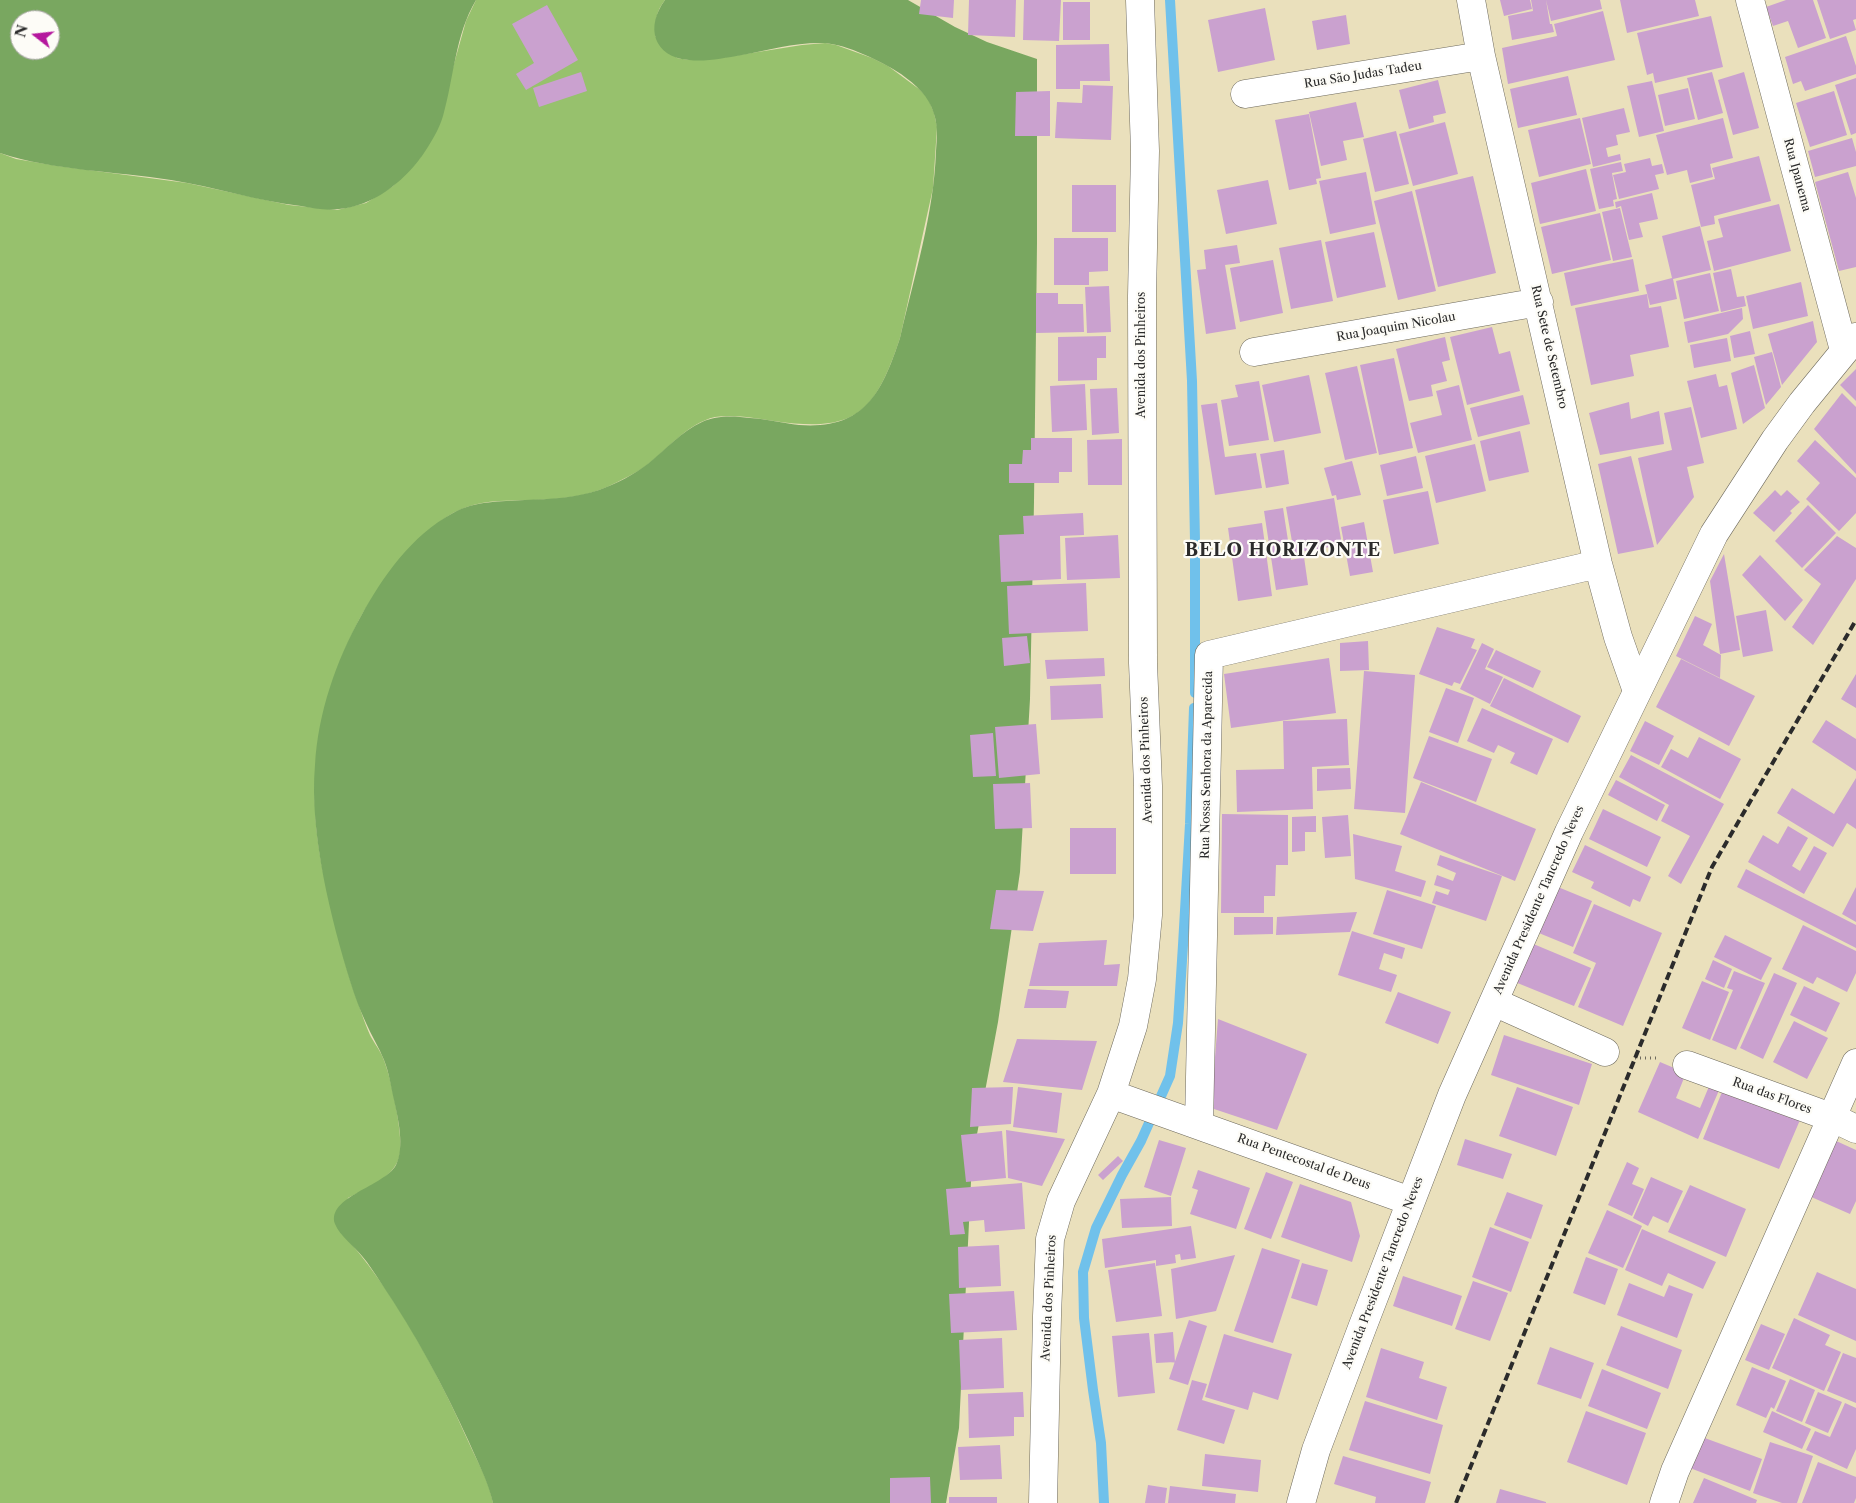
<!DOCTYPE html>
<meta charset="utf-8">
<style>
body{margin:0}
#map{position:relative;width:1856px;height:1503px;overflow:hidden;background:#eae0bc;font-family:"Libre Caslon Text",serif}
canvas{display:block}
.north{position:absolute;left:10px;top:10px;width:50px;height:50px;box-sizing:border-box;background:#fdfcf7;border:1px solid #a9a8a5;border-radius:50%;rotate:286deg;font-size:14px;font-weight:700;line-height:20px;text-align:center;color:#2b2b2b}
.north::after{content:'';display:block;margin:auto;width:18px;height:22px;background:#b5179e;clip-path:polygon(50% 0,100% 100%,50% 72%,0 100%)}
</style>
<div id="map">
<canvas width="1856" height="1503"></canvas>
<div class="north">N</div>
</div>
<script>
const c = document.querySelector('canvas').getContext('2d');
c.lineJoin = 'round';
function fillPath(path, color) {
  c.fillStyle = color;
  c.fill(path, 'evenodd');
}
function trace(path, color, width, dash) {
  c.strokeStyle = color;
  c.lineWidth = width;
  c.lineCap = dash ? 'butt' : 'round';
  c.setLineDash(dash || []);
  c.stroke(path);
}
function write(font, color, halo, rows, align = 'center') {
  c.font = font + ' "Libre Caslon Text",serif';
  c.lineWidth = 4.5;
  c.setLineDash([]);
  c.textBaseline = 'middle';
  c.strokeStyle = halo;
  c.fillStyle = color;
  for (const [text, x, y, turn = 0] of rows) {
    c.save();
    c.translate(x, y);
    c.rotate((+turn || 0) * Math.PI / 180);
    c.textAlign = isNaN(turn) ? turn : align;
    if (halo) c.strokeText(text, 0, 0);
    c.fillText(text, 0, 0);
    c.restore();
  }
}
fillPath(new Path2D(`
 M476,0H665C656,11 655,22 655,36L677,58L688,60L720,58L802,45L825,43L836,45L872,58L888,66L919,89L928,98L934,113L937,127L933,188L900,338C875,413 856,433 774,421C755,418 734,414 715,417C688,423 668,449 647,465C635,474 621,480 607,487C573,502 535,499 499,501C450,503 428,530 399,564C382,585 366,604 355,628C322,694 308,768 318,842C321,867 328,893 334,918C341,947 348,977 359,1005C362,1015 366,1026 370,1035C374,1043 380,1050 383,1058C391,1076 403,1134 400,1153C396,1178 368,1187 348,1198L339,1230C393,1288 437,1371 469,1443C478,1463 489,1481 493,1503H0V153L16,159L58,166L187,183L289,205L337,210L366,203L393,186L420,158L450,78L466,21Z`), '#97c16d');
fillPath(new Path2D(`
 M0,0H476C455,35 454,78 443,116C439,130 430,144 422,156C402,183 373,206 339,209C326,211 313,208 301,206C257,201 215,187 171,180C115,171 55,171 0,153ZM20,20H50V50H20Z
 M665,0H908L955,27L987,42L1037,59V243L1034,502L1030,699L1020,872L998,1022L972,1161L959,1428L946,1503H493C488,1481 478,1463 469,1442C444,1387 415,1333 381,1283C375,1274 369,1264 362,1256C354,1246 340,1236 335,1224C326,1197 385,1186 396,1165C405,1147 398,1118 394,1100C391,1087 389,1072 384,1060C379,1047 371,1035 366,1023C360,1010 355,997 351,984C331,919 309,833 315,765C318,713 336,661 361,616C384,575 411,536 453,513C476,500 500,502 525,500C550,499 575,498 599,490C616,484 635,474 649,463C666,449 682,431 702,422C717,415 734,416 750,418C767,419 783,423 799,425C865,430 882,392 900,338C914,277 934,214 936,151C937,139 938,126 934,114C929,96 916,85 901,74C883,62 846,44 824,43C797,42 768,50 742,55C724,58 706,62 689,60C653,57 645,27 665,0Z`), '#79a760');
trace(new Path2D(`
 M1170,0L1192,381L1195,541V693
 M1104,1503L1101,1443L1093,1390L1084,1318L1083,1272L1096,1228L1122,1175L1141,1141L1170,1076L1178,1023L1183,945L1190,824L1194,708`), '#70c1eb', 10);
fillPath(new Path2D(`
 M921,0H954L953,18L919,14Z
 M969,0H1016L1015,37L968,35Z
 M1024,0H1061L1059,41L1023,40Z
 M1500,0H1530L1532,9L1504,16Z
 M1531,0H1546L1550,24H1552L1554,32L1512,40L1508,16L1533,11Z
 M1546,0H1600L1602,9L1551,21Z
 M1620,0H1695L1699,16L1627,33Z
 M1786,0H1813L1826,38L1798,48L1788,21L1773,26L1766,7Z
 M1817,0H1856V19L1853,20L1856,30L1830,39Z
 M1063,2H1090V40H1063Z
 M547,5L578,60L526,90L516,74L534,63L512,24Z
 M1265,8L1275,60L1218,72L1208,20Z
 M1603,11L1615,60L1508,84L1502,48L1557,36L1554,24Z
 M1346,15L1350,44L1317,50L1312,21Z
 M1711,16L1723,67L1655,83L1653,73L1647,75L1637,33Z
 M1846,36L1856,66V74L1805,91L1801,81L1793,84L1785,57Z
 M1109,44L1110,81H1080V89H1056V45Z
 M581,72L587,91L539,107L533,88Z
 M1712,72L1723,113L1698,120L1687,78Z
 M1744,72L1759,128L1733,135L1718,80Z
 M1568,76L1577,115L1518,128L1510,89Z
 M1856,78V133L1851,135L1835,85Z
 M1438,80L1446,113L1433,116L1434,122L1409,129L1399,90Z
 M1652,81L1664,131L1639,137L1627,86Z
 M1083,85L1113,86L1111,140L1055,138L1057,102L1082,103Z
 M1688,88L1695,119L1665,126L1658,95Z
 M1050,91V136H1015L1016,92Z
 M1834,91L1847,135L1810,147L1796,103Z
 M1356,102L1364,137L1343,141L1347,160L1321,166L1309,112Z
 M1624,108L1630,132L1616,135L1618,145L1606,148L1608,157L1620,154L1621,160L1593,167L1582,118Z
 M1309,114L1321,178L1316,179L1317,184L1289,190L1275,120Z
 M1580,118L1591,164L1539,177L1528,130Z
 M1723,118L1733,158L1710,164L1713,177L1690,183L1687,170L1667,175L1656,135Z
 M1445,122L1458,174L1413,186L1399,134Z
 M1396,131L1409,184L1375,192L1363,139Z
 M1852,138L1856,152V166L1815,177L1808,151Z
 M1759,156L1771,201L1714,216L1715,224L1701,227L1691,185L1715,179L1712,168Z
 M1650,158L1652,166L1662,164L1664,173L1655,175L1659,189L1619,199L1613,175L1626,172L1624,164Z
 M1621,162L1623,171L1612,173L1617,199L1613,200L1614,206L1599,209L1590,169Z
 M1586,169L1596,211L1540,224L1531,183Z
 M1366,172L1376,224L1330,234L1319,181Z
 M1848,172L1856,198V267L1839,271L1815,182Z
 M1473,176L1496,273L1438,287L1415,190Z
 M1268,180L1277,224L1226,234L1217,190Z
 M1072,185H1116V232H1072Z
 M1412,191L1436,291L1398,300L1374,201Z
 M1652,193L1658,219L1639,223L1643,237L1629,240L1621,206L1616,208L1615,202Z
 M1779,204L1791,251L1714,271L1707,241L1723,237L1718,219Z
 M1620,208L1632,257L1613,261L1602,212Z
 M1600,213L1611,260L1552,274L1541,227Z
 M1700,226L1711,270L1673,279L1677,299L1650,305L1645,285L1672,278L1662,236Z
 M1374,232L1386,287L1337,298L1325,242Z
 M1054,238H1108V271L1089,272V285H1054Z
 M1321,240L1333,301L1291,309L1279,248Z
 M1237,245L1240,263L1225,265L1236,329L1206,334L1197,270L1206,269L1204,250Z
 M1633,259L1639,291L1571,306L1564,273Z
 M1273,260L1283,313L1240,322L1230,268Z
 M1731,269L1737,297L1744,296L1746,306L1721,312L1713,273Z
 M1710,273L1719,311L1684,319L1676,281Z
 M1801,282L1808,316L1753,329L1746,296Z
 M1109,286L1111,332L1087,333L1085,287Z
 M1036,293H1058V304H1083L1084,332L1036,333Z
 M1647,294L1649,308L1661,306L1669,347L1630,355L1634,376L1591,385L1575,308Z
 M1742,308L1743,319L1728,334L1688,343L1684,322Z
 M1813,321L1817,342L1782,385L1768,334Z
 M1492,327L1499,354L1510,351L1520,391L1467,405L1450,337Z
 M1750,331L1755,354L1734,358L1730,336Z
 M1106,336V358H1097V380L1058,381V337Z
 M1445,337L1450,360L1442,362L1447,381L1431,385L1433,396L1409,401L1396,349Z
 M1727,338L1731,361L1694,368L1690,345Z
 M1772,352L1781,387L1766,405L1754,357Z
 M1394,358L1413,448L1379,455L1360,365Z
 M1754,365L1765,408L1743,424L1731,373Z
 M1357,366L1377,453L1345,460L1325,373Z
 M1856,369V401L1840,385Z
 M1716,374L1719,387L1727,385L1737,429L1701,438L1687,381Z
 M1309,375L1321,433L1274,442L1262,385Z
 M1259,381L1269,440L1229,446L1221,400L1238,397L1235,385Z
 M1085,384L1087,430L1052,432L1050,386Z
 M1459,385L1472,440L1418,453L1410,423L1442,415L1436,391Z
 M1117,388L1119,433L1092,435L1090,389Z
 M1842,393L1856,407V474L1814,429Z
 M1523,395L1530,424L1478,437L1470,408Z
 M1629,402L1631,419L1659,411L1664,444L1600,455L1589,413Z
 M1217,403L1225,457L1256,453L1262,488L1215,495L1201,405Z
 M1691,407L1704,463L1687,467L1694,497L1657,545L1638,458L1672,450L1664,413Z
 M1520,431L1529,472L1489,481L1480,441Z
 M1031,438H1072V472H1059V483H1009V464H1022L1023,450H1031Z
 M1122,439V485H1088L1087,440Z
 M1815,440L1856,478V513L1839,531L1806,499L1820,483L1797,461Z
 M1475,444L1486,491L1436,503L1425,456Z
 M1284,450L1289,484L1266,488L1260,454Z
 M1416,456L1423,488L1387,496L1380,465Z
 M1631,456L1654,547L1618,554L1598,464Z
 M1352,461L1361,495L1337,500L1336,495L1332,496L1324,468Z
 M1775,490L1781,496L1787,490L1800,502L1790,511L1792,513L1774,532L1753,513Z
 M1428,491L1439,544L1394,554L1383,500Z
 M1334,498L1342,545L1294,553L1286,507Z
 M1808,505L1836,533L1802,568L1775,541Z
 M1283,508L1291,560L1304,557L1308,585L1276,590L1264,511Z
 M1083,513L1084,535L1060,536L1061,579L1001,582L999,535L1024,534L1023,516Z
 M1364,522L1373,572L1350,576L1341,527Z
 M1262,523L1272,596L1238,601L1228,528Z
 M1118,535L1120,578L1067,580L1065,538Z
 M1837,536L1856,548V579L1813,645L1792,627L1821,584L1804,570Z
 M1724,554L1740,650L1720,654L1710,581Z
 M1760,555L1803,600L1785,621L1742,575Z
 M1086,583L1088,631L1009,634L1007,586Z
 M1766,610L1773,651L1743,657L1736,616Z
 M1695,616L1712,624L1703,645L1721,655L1720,678L1676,656Z
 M1437,627L1475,639L1471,648L1477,650L1460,684L1454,682L1452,686L1419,674Z
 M1027,636L1030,663L1004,666L1002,638Z
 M1368,641L1369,670L1340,671V643Z
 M1482,643L1494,649L1485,669L1503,677L1490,704L1460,689Z
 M1496,650L1541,671L1533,688L1487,667Z
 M1104,658L1105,676L1047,679L1045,660Z
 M1329,658L1336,713L1231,728L1224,674Z
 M1681,659L1755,696L1729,746L1656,707Z
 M1364,671L1415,675L1405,813L1354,809Z
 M1856,674V708L1841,699Z
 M1504,678L1581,716L1568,743L1490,706Z
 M1101,684L1103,718L1051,720L1050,686Z
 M1446,688L1474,698L1458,743L1429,732Z
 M1482,708L1553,739L1537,775L1510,763L1515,753L1498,745L1494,753L1467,741Z
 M1347,719L1349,765L1312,767L1313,809L1237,812L1236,770L1284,769L1283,721Z
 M1826,720L1856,739V771L1812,742Z
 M1645,721L1674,736L1659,765L1630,751Z
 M1036,724L1040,774L999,778L995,727Z
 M993,733L996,776L973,777L970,735Z
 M1429,736L1492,759L1476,802L1413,778Z
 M1699,737L1741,759L1720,799L1661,767L1671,749L1688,758Z
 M1631,755L1724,804L1681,884L1668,876L1690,836L1661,821L1669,805L1619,777Z
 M1350,768L1351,789L1317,791V769Z
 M1856,778V829L1847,823L1833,847L1777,813L1792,788L1834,814Z
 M1616,780L1665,805L1657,821L1608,795Z
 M1421,782L1536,829L1515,881L1400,834Z
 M1030,783L1032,828L995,829L993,784Z
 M1603,809L1661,837L1647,867L1589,839Z
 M1222,814L1288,815V865H1276L1275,896H1264V913H1221Z
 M1348,815L1351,856L1325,858L1322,817Z
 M1316,816V832H1305V851L1292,852V817Z
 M1788,826L1808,838L1792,866L1800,871L1814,846L1827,853L1804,894L1748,862L1763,835L1778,844Z
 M1070,828H1116V874H1070Z
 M1353,834L1402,846L1395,871L1426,881L1421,897L1355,879Z
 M1585,845L1651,877L1640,902L1633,899L1630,907L1591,888L1594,882L1572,872Z
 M1440,855L1502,876L1486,921L1432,903L1436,891L1448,895L1450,890L1434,885L1437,875L1453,881L1456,873L1437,865Z
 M1746,869L1856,925V948L1737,887Z
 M1553,885L1592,901L1573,947L1534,931Z
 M1856,887V922L1842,914Z
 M996,890L1044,891L1033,931L990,929Z
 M1387,890L1436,906L1422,949L1373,934Z
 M1594,904L1662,933L1623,1026L1578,1007L1596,963L1573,953Z
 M1357,912L1350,932L1276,935L1277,917Z
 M1234,917H1273V934L1234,935Z
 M1803,925L1856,951V973L1847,992L1817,977L1813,984L1782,969Z
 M1352,931L1405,948L1402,959L1384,953L1379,969L1397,975L1391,992L1338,975Z
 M1725,935L1772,958L1761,980L1714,957Z
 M1107,940L1104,965L1120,964L1117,986H1029L1039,943Z
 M1531,943L1591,968L1574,1006L1515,982Z
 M1713,960L1732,969L1724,988L1705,979Z
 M1734,971L1765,983L1736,1050L1712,1040L1733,990L1727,988Z
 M1774,973L1797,983L1763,1059L1740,1048Z
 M1702,981L1729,992L1710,1040L1682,1028Z
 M1804,986L1840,1003L1826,1032L1790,1015Z
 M1028,989L1069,991L1066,1008H1024Z
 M1398,992L1451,1012L1438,1044L1385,1023Z
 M1218,1019L1307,1054L1277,1130L1211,1108Z
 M1794,1021L1828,1038L1807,1079L1773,1062Z
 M1504,1035L1592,1064L1579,1105L1491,1075Z
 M1017,1039L1097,1041L1082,1090L1003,1082Z
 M1660,1062L1686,1073L1676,1098L1700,1108L1710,1084L1720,1088L1698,1139L1638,1112Z
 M1013,1087L1011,1124L970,1127L972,1088Z
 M1018,1087L1062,1093L1057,1133L1013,1127Z
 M1517,1087L1573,1107L1556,1156L1499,1136Z
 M1724,1087L1800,1120L1779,1169L1703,1139Z
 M1006,1130L1065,1139L1042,1186L1008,1178Z
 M1002,1131L1006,1178L966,1182L961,1135Z
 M1465,1139L1512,1154L1503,1179L1457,1165Z
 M1159,1140L1186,1148L1171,1196L1144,1187Z
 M1834,1140L1856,1150V1201L1850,1214L1809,1196Z
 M1118,1156L1123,1161L1103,1180L1098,1175Z
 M1627,1162L1639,1168L1632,1184L1644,1189L1632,1216L1608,1205Z
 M1198,1170L1250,1188L1236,1229L1190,1214L1198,1190L1192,1188Z
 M1266,1172L1293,1182L1271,1239L1244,1229Z
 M1651,1177L1683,1191L1668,1223L1653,1216L1648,1226L1633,1218Z
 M1022,1183L1025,1229L985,1232L984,1220L963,1222L965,1234L950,1235L946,1189Z
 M1300,1184L1351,1202L1360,1236L1352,1262L1281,1237Z
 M1690,1185L1746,1209L1726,1257L1668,1232Z
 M1507,1192L1543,1205L1531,1239L1494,1225Z
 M1171,1197L1172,1226L1122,1228L1120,1199Z
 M1607,1210L1642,1226L1623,1268L1588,1253Z
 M1191,1226L1196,1258L1181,1260L1180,1254L1175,1255L1176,1263L1156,1266V1260L1105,1268L1102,1239Z
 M1490,1227L1529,1242L1511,1292L1472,1277Z
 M1642,1229L1716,1262L1703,1289L1668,1273L1662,1286L1625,1270Z
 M999,1245L1001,1286L959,1288L958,1247Z
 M1262,1248L1300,1260L1273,1343L1234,1331Z
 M1235,1255L1216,1311L1176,1319L1171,1269Z
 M1586,1257L1618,1269L1605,1305L1573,1293Z
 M1155,1263L1162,1316L1116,1322L1108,1270Z
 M1302,1263L1328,1270L1317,1306L1291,1298Z
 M1817,1272L1856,1289V1341L1798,1315Z
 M1403,1276L1462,1296L1452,1326L1393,1306Z
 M1473,1281L1508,1293L1490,1341L1455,1329Z
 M1629,1283L1664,1297L1669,1285L1693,1294L1677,1338L1617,1315Z
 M1014,1291L1017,1330L951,1333L949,1294Z
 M1794,1318L1830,1335L1825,1345L1841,1352L1824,1391L1772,1368Z
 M1189,1320L1207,1326L1188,1385L1169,1379Z
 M1761,1324L1785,1334L1769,1370L1745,1360Z
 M1621,1326L1682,1350L1668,1389L1606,1365Z
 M1173,1332L1175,1362L1156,1363L1154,1334Z
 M1149,1333L1155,1393L1118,1397L1112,1336Z
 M1224,1334L1292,1354L1278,1400L1253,1392L1248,1410L1205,1397Z
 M1002,1338L1004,1388L961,1390L959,1340Z
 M1550,1347L1594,1363L1581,1399L1537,1384Z
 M1381,1348L1424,1362L1419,1378L1447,1387L1437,1420L1366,1397Z
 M1843,1353L1856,1358V1403L1827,1391Z
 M1752,1367L1786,1381L1774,1409L1771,1407L1766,1418L1736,1405Z
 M1602,1369L1661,1393L1647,1429L1588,1406Z
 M1790,1379L1815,1390L1802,1422L1776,1411Z
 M1192,1380L1207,1384L1202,1400L1235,1410L1224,1444L1177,1430Z
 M1023,1392L1024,1417H1014V1436L969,1438L968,1394Z
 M1818,1392L1842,1402L1828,1433L1805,1423Z
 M1365,1401L1443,1425L1430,1474L1349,1450Z
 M1845,1403L1856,1408V1449L1847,1469L1806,1450L1815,1431L1830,1437Z
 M1586,1411L1646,1433L1627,1485L1567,1462Z
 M1772,1411L1811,1429L1802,1449L1763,1432Z
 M1702,1437L1762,1459L1750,1491L1690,1468Z
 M1770,1442L1813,1456L1797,1503H1782L1753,1493Z
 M1000,1445L1002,1479L960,1480L958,1447Z
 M1205,1454L1261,1460L1258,1492L1202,1486Z
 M1343,1456L1431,1482L1425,1503H1375L1376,1497L1334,1484Z
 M1818,1462L1856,1477V1498L1854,1503H1802Z
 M930,1477L931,1503H890V1478Z
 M1704,1478L1757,1500L1756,1503H1693Z
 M1148,1485L1167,1488L1165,1503H1145Z
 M1170,1486L1236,1494L1235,1503H1168Z
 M1500,1489L1546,1502V1503H1496Z
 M949,1497H997V1503H949Z`), '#caa1cf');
const street = new Path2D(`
 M1471,0L1481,56L1598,564L1618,637L1637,691
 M1750,0L1844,350
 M1245,94L1481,56
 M1254,352L1539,302
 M1494,1002L1605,1052
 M1687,1065L1833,1118L1856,1129
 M1111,1094L1410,1201
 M1199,1124L1209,655L1598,564
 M1043,1503L1047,1316L1050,1239L1061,1201L1111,1094L1133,1026L1142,979L1148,915V786L1143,663L1142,296L1145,151L1140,0
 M1664,1503L1675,1471L1856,1063`);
const secondary = new Path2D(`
 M1301,1503L1316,1450L1362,1328L1452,1095L1569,832L1714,534L1775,440L1802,403L1856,337`);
trace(street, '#6e6a5e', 29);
trace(secondary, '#6e6a5e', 29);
trace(new Path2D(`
 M1635,1058H1659`), '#6e6a5e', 3, [1, 4]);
trace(street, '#fff', 28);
trace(secondary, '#fff', 28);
trace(new Path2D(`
 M1456,1503L1712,867L1856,620`), '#2b2b2b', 4, [8, 4]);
write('12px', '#2b2b2b', '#fdfcf7', [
 ["Rua São Judas Tadeu",1363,75,-9],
 ["Rua Ipanema",1797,175,75],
 ["Rua Joaquim Nicolau",1396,327,-10],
 ["Rua Sete de Setembro",1549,347,77],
 ["Avenida dos Pinheiros",1142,355,-90],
 ["Avenida dos Pinheiros",1146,760,-92],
 ["Rua Nossa Senhora da Aparecida",1207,765,-89],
 ["Avenida Presidente Tancredo Neves",1539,900,-66],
 ["Rua das Flores",1772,1096,20],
 ["Rua Pentecostal de Deus",1304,1162,20],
 ["Avenida Presidente Tancredo Neves",1383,1273,-69],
 ["Avenida dos Pinheiros",1049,1298,-87]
]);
c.letterSpacing = '1px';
write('bold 18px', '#2b2b2b', '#fdfcf7', [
 ["BELO HORIZONTE",1283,551]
]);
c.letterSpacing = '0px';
</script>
